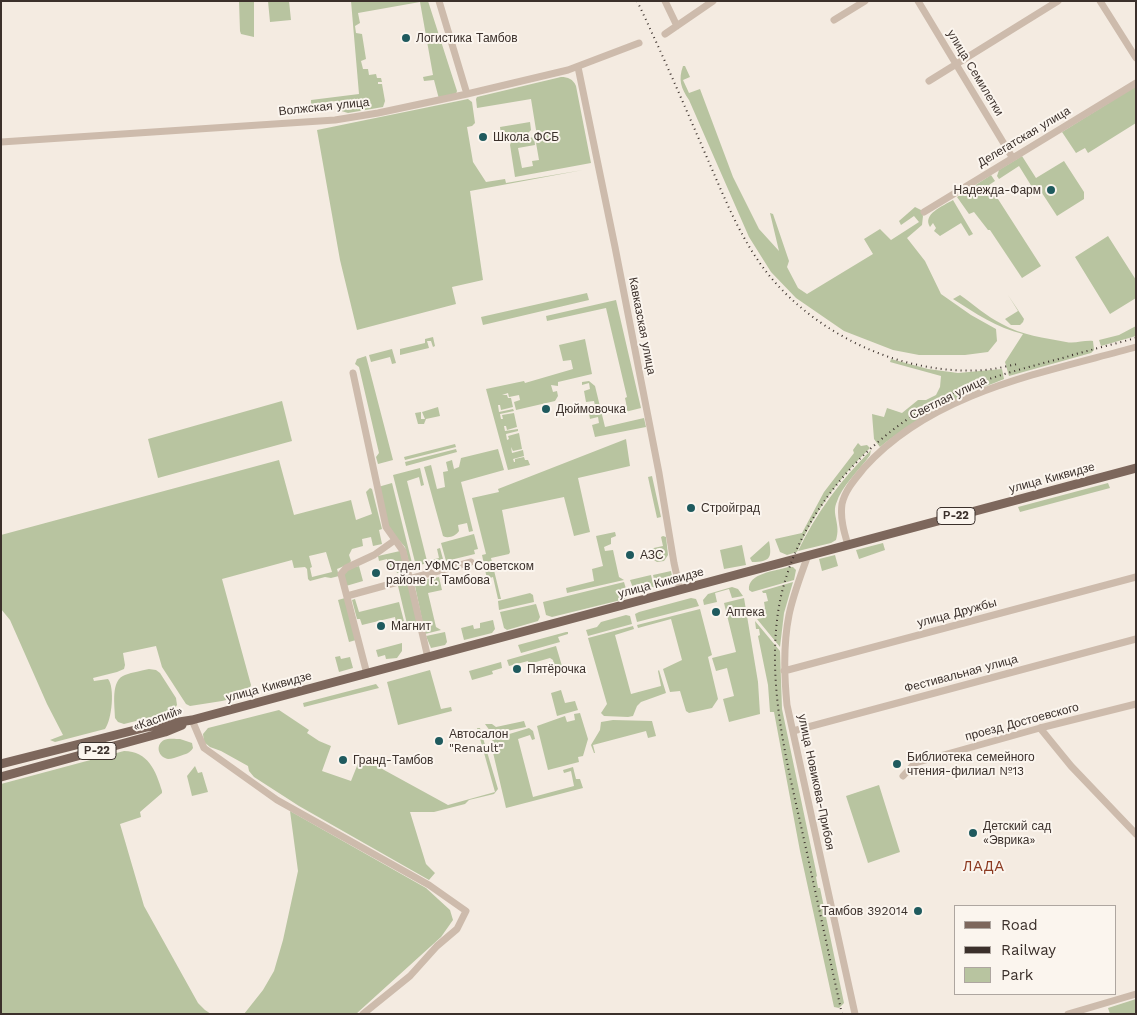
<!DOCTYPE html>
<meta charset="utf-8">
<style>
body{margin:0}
#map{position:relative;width:1137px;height:1015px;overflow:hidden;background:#f4ebe1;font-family:"Work Sans",sans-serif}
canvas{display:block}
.frame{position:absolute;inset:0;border:2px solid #3b302b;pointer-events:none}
.legend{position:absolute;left:954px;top:905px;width:162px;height:90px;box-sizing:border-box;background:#fbf5ee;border:1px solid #aea6a0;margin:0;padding:6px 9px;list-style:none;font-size:15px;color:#3b302b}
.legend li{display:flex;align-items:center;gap:10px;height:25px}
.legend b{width:25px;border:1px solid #aea6a0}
</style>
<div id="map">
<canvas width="1137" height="1015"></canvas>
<div class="frame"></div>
<ul class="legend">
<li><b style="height:6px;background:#7d675c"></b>Road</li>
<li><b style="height:6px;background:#3b302b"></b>Railway</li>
<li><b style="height:14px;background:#b8c4a0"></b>Park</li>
</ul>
</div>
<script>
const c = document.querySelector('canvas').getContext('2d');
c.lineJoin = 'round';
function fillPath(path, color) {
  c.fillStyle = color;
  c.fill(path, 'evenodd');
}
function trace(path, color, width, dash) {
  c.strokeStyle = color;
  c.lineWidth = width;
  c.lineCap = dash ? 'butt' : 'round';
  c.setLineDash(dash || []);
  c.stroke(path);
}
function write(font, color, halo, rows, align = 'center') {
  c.font = font + ' "Work Sans",sans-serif';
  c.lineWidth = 4;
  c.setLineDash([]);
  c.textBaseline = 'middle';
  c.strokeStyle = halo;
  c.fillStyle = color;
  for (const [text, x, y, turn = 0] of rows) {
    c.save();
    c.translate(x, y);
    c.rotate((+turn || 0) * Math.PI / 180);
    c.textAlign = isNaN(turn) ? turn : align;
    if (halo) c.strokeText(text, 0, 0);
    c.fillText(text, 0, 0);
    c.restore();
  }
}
fillPath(new Path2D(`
 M239,1H254V37L241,34L240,31Z
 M268,1H289L291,20L270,22Z
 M351,1H428L457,91L456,94L439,99L434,80L424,81L423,77L433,75L420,2L358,13L360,23L355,26L356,33L362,34L366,59L361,61L363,69H368L369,75L376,74L377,78H381L382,82H378V84H382L385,101L383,107L348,113L338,110L336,101L311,104V100L359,94Z
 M683,66H685L690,77L683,80L689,93L700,89L733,177L759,229L779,251L770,213L773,214L789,261L787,267L798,288L807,294L873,254L864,239L880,229L891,240L919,222L914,216L901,225L899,221L915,207L921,210L923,216L922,225L907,238L925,261L941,294L971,315L996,329L997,341L988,352L965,355H919L893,350L844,331L796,298L771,272L749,237L689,100C681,88 678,80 683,66Z
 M561,77C568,77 573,79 576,86L591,163L515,177L510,145L511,142L534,137L535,145L518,148L522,168L533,166L532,161L539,160L535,137L537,136L531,99L477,108L476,99L477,97Z
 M1136,86V123L1088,153L1085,148L1076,153L1062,132Z
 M468,99L472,102L475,123L472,126L467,127L473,162L486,182L505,179L506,183L583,170L470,191L483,280L452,287L456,304L357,330L340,260L317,130Z
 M530,122L531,130L527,134L506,137L501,134L500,127Z
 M1022,156L1036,178L1064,161L1084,192V199L1057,216L1042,193L1037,195L1019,166L999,179L997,176L999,170Z
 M991,175L995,181L989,185L1041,266L1022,278L990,230H988L974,212L969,214L957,197Z
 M953,200L973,234L969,236L961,223L940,236L934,231L936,228L933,223L930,227C922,214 943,206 953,200Z
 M1108,236L1136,280V298L1110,314L1075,257Z
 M587,293L589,300L483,325L481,317Z
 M960,295C973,304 987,317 1002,324C1021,335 1045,338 1066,342C1075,344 1084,340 1093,341L1094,350L1091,353L1009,376L1005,362L1023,334C997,328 975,313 953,299Z
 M1008,295L1024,319L1023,322L1020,325H1011L1005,319L1018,311Z
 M616,300L641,408L613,415L612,412L627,408L625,398L627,397L606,308L547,321L546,316Z
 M1136,326V336L1101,346L1099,340L1119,335Z
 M433,337L435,346L433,347L431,341H427L429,348L400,355V349L425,343V339Z
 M585,339L592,374L558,382V386L551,385L553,392L557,391L558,396L555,401L516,410L514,402L520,400L519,395L509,397L508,393L502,395H507L508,398H511L513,407L501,410L500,405H498L499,412L513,409L514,411L500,414L501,419H503L502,415L514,413L517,427L507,430L506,426H504L505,431L518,429V431L506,434L507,440L509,439L508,436L519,433L522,449L513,451L511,447L512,453L523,450L524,456L513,459L514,462H515V459L524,457L525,460H528L530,465L508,470L486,389L524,381L525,383L573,369L571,360L563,361L559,345Z
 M392,349L396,363L392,364L390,357L371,362L369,355Z
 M366,356L393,460L378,464L376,457L379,453L359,367L355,364L357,359Z
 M891,359L928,369L958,373L1002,369L1004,379C958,397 919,416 880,447L874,439L872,414L884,417L887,408L902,413L918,400H926L936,395L940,387L941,376L890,362Z
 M589,381L595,386L605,427L644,418L646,427L595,437L592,425L599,423L598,417L590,419L588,408L595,406L594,401L586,402L584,391L590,389L589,383L582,385V382Z
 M282,401L292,441L158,478L148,439Z
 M438,407L440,416L426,419L424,424H418L415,413L421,412V419H425L422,412Z
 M626,439L630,466L578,478L590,532L574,536L564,497L502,510L510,552L509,554L491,558L501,599H498L493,577L487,579L482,555L486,554L472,498L499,492L498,489Z
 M858,443L861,446L867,445L870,448C839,478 814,512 797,552L787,555L780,552L775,539L802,533L824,492L854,453L853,450Z
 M455,444L456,447L405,460L404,457Z
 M456,449L457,452L406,466L405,462Z
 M498,449L504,470L461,482L473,531L469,532L467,523L458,525L459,531C456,536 448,539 443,536L424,467L431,465L437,489L445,487L443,472L448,471L446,462L452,460L454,469L459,467L461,458Z
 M871,450L870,455C859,471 842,485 836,504C832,515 841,525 836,540L831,543L798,551C816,513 841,480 871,450Z
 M279,460L294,515L351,500L356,520L372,514L366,492L370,488L372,489L382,529L379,530L382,544L373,546L371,537L362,539L363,546L352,549L349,555L351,561L349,564L337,569L339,576L331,578L325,577L310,581L308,579L307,569L305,567L294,568L292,560L222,579L251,685L247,695L222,701L190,706L186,704L162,667L156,646L123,653L125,665L124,669L117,672L93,678L94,681L108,679C115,687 112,720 105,729L55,742L50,740L63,735L47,704L10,620L1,609V535ZM326,552L332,572L312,577L310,568L312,567L309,556Z
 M420,468L424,485L421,486L419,477L407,481L427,561L439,558L437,549L440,548L443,559L416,566L393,475Z
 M652,476L661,517L657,518L648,477Z
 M392,483L413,567H410L405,547L389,529L378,487Z
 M1108,483L1110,488L1020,512L1018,507Z
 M615,532L616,536L611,538V544L604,547L605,551L613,550L619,577L624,580L567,593L566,588L594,581L592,569L603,566L596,536Z
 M474,534L478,549L474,550L475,554L446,561L441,543Z
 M663,536L666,537L668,555L664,561L657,562L651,558L649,549L663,546L661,537Z
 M769,541C772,557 771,562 752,562L750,558Z
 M883,543L885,550L859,559L856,550Z
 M742,545L746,565L724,569L720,550Z
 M400,551L406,571L397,573L395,567L389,568L387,559L379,561L378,556Z
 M835,555L838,566L822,571L819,559Z
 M359,566L363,581L346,586L343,573L348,569Z
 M788,567H793L796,570L794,580L752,592L749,590C747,573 776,571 788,567Z
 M671,571L672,576L669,582L656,587L653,575Z
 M651,575L654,587L638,591L633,588L630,580Z
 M439,577L442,590L428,593L436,627L441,630L425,634L414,581Z
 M624,582L627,592L625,599L552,617L546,615L543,602Z
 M793,582L784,613L780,647L757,619L763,618L762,609L765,608L764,602L768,601L766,593H763L762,591Z
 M409,584L418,622L407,624L398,586Z
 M732,587L738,589L743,596L732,598L729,589L715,593L717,602L704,605L703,600L708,594Z
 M530,593L533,595L534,602L499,610L498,601Z
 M345,598L356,640L349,642L338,600Z
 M691,598L696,599L699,606L637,622L635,614L639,612Z
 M744,598L758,682L760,714L729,722L723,699L734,696L727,668L716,671L712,658L736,652L724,603Z
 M355,599L359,612L399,602L405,625L397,627L395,617L362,625L360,619H357L352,600Z
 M536,604L540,617L538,621L507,630L504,628L500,612Z
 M700,609L712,655L708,657L718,699L712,708L689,713L686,711L680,691L670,692L663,669L682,660L671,619L638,628L637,625Z
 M626,615L630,616L632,624L588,636L586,630L597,627L601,622Z
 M493,620L495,629L492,633L464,640L461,628L473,625L474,629L480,628V623Z
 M755,621L780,651L782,709L817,876L816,877L818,888H820L844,1003L839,1008L834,1007L800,851L774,712H770L768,685L758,636L760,635L759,629H756Z
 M633,626L634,629L615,635L631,694L661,686L658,671L659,670L666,693L641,702L637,706L633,716L628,717L604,716L601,713L607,704L588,638Z
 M445,632L447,642L445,645L431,648L426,636Z
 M566,632H568V634L558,637L560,642L521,653L518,645Z
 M402,643V651L397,658L386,659L385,655L378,657L376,650Z
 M556,646L562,666L555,668L553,660L550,658L529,664L528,661L509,666L507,660Z
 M340,656L341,659L350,657L353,668L339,672L335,657Z
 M501,662L502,668L492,671L493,674L472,680L469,671Z
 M149,669L156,670L160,673L176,698L177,705L172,712L124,724L118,722L115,718C115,706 110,680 125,675C133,672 141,671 149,669Z
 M430,670L441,709L451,707L452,711L398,725L387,682Z
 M376,684L379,688L304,707L303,703Z
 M561,690L565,703L575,701L578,710L557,716L551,693Z
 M279,710L309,730L307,733L319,741L331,746L322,771L351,781L359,761L363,762L364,759L448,805L495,792L477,728H480L498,789L494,794L469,800L465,804L434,812H410L426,864L435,873L429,880L299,806L254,777L249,771L248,766L221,751L210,747L204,742L203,734L208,728Z
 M580,713L588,739L583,756L578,757L579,762L548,770L537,726L565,716L567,722L575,720L574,714Z
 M613,720L652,721L656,736L648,738L646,731L593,745L595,753H594L591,745L600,730L601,722Z
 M524,721L526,727L497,733L490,731L485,724H492L496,727Z
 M529,728L533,731L535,739L532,740L530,735L518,739L533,797L574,786L571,771L564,773L563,770L573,767L576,779H580L583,788L506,808L491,744L493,739Z
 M180,739L192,743L193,748C190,753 186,754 180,756C176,757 172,759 168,759C158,757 155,745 164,740C168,738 176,739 180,739Z
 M124,751C148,751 156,771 162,791V793L140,812L141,817L120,824L144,906L198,1003L205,1010L211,1014H1V784Z
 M195,766L198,773L202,772L208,792L192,796L187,776Z
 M879,785L900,852L868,863L846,796Z
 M290,811L426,888L450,910L453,920L441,937L356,1014H244L263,990L274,971L283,940L298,871Z
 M1136,999V1014H1110L1108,1008Z`), '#b8c4a0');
trace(new Path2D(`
 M439,1L467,94
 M665,1L677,26
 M918,1L1012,157
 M1100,1L1136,58
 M834,20L865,1
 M665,34L713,1
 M578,67L615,247L659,473L674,563L680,590
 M929,81L1058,1
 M1,142L335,120L378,113L467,94L568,70L639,43
 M924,212L1136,83
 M353,373L386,527L403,551L428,658
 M848,545C844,532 840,518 842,504C845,490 855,479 864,468C932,392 1042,373 1136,347
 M808,555C801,575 793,595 789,615C783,645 784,675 787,705L855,1014
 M347,596L471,562
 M784,671L1136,577
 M367,674L341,574L346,568L374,555L395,540
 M192,720L204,748L277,800L429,885L466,911L457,929L437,946L410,976L363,1014
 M1040,728L1071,766L1136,834
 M793,731L1136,639
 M903,776L915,763L1040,728L1136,704
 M1068,1014L1136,994`), '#cdbbac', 7);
trace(new Path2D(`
 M1,764L147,727L192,720L1136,468
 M1,777L165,732L182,725`), '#7d675c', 9);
trace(new Path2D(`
 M637,1C662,53 685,107 708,160C725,199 741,240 768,274C818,336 904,376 985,370C996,369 1007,366 1018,364
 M1072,355L1136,338
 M842,1014C828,951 815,889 801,826C786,759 769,690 777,620C788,524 862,438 947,396C988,376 1034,366 1077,354`), '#3b302b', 2, [1, 4]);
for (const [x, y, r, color] of [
 [406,38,5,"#1f5a5e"],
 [483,137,5,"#1f5a5e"],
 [1051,190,5,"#1f5a5e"],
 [546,409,5,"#1f5a5e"],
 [691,508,5,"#1f5a5e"],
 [630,555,5,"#1f5a5e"],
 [376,573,5,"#1f5a5e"],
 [716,612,5,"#1f5a5e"],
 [381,626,5,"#1f5a5e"],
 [517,669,5,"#1f5a5e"],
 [439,741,5,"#1f5a5e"],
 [343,760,5,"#1f5a5e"],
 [897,764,5,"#1f5a5e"],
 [973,833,5,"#1f5a5e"],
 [918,911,5,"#1f5a5e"]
]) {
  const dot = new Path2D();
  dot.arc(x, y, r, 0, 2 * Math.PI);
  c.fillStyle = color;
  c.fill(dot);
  trace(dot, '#fbf5ee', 2);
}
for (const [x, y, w] of [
 [956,516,38],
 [97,751,38]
]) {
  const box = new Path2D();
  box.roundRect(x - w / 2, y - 8.5, w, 17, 4);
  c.fillStyle = '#fbf5ee';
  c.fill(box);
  trace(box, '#3b302b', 1);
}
write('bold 11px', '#3b302b', null, [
 ["Р-22",956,516],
 ["Р-22",97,751]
]);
write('12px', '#3b302b', '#fbf5ee', [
 ["Логистика Тамбов",416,38],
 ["Школа ФСБ",493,137],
 ["Надежда-Фарм",1041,190,"right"],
 ["Дюймовочка",556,409],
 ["Стройград",701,508],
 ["АЗС",640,555],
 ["Отдел УФМС в Советском",386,566],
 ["районе г. Тамбова",386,580],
 ["Аптека",726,612],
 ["Магнит",391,626],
 ["Пятёрочка",527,669],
 ["Автосалон",449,734],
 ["\"Renault\"",449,748],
 ["Библиотека семейного",907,757],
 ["чтения-филиал №13",907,771],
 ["Гранд-Тамбов",353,760],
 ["Детский сад",983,826],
 ["«Эврика»",983,840],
 ["Тамбов 392014",908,911,"right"]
], 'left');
write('12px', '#3b302b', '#fbf5ee', [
 ["улица Семилетки",975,73,59],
 ["Волжская улица",324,107,-6],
 ["Делегатская улица",1024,137,-31],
 ["Кавказская улица",642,326,79],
 ["Светлая улица",948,398,-26],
 ["улица Киквидзе",1052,478,-15],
 ["улица Киквидзе",661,583,-15],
 ["улица Дружбы",957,613,-15],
 ["Фестивальная улица",961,674,-15],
 ["улица Киквидзе",269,687,-15],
 ["«Каспий»",158,719,-20],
 ["проезд Достоевского",1022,722,-15],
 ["улица Новикова-Прибоя",816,782,78]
]);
c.letterSpacing = '1px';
write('14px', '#8c3b22', '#fbf5ee', [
 ["ЛАДА",984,867]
]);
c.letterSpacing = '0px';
</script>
